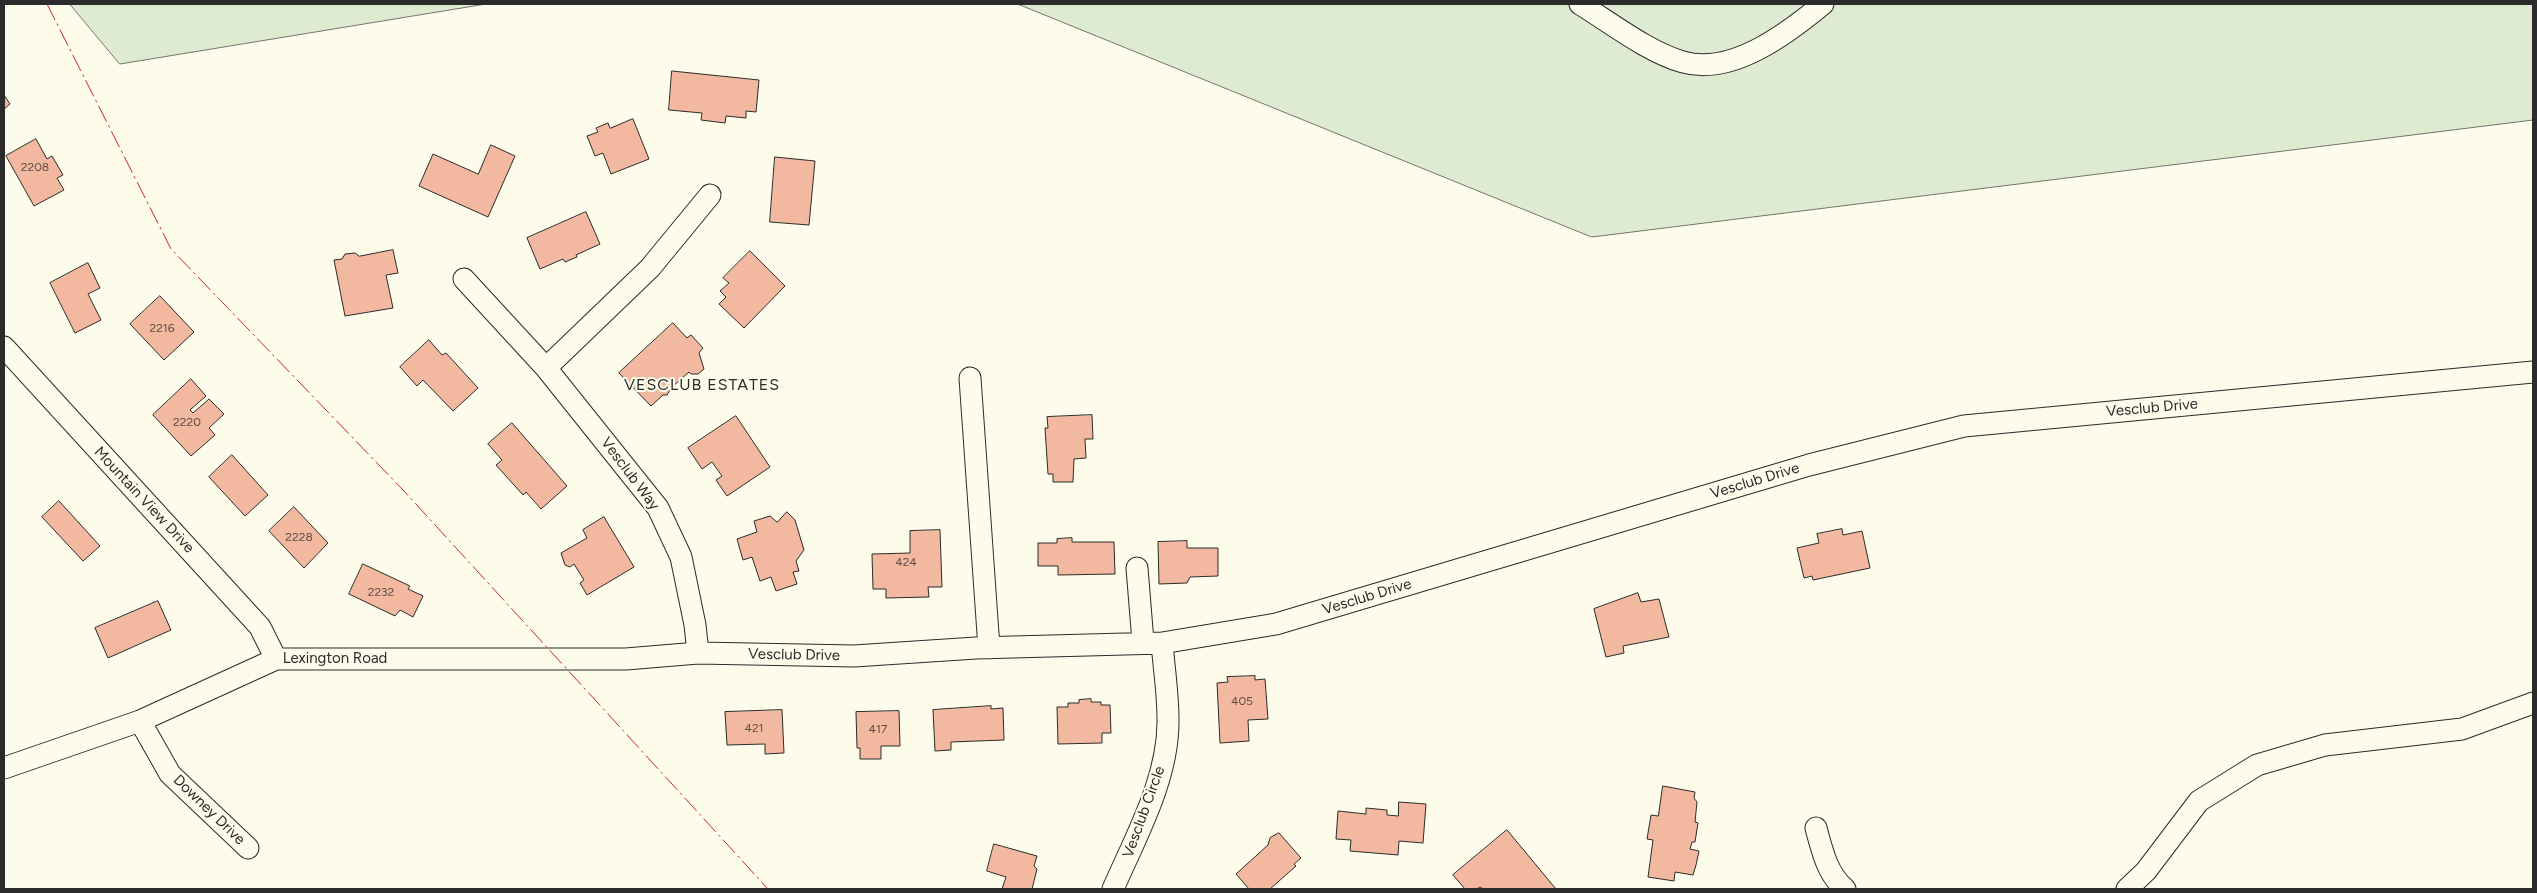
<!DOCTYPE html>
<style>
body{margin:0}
#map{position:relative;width:2537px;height:893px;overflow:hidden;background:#fdfbea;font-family:Figtree,sans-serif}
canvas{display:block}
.frame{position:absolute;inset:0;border:5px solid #2b2b2b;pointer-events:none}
</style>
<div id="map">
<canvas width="2537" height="893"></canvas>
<div class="frame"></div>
</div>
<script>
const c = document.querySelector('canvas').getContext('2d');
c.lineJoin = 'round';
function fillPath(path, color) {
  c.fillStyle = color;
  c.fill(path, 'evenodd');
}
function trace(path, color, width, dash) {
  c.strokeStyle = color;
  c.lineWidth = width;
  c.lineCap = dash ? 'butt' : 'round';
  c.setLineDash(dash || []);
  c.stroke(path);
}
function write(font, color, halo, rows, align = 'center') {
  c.font = font + ' Figtree,sans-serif';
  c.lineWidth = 4;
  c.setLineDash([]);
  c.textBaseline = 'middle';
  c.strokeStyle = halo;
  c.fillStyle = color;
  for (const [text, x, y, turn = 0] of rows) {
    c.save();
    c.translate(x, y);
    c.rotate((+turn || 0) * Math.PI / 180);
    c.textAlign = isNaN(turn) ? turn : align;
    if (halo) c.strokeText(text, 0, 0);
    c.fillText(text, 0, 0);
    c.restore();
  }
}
const green = new Path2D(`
 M70,4H486L120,64Z
 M1018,4H2533V120L1592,237Z`);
fillPath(green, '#deebd1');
trace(green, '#74746e', 1);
const building = new Path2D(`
 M672,71L759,80L756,112L746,111V118L726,116L725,123L701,120L702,113L669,110Z
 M4,95L10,104L4,109Z
 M633,119L649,159L611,174L603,153L595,156L587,136L598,132L596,128L608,123L610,128Z
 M36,139L47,159L52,156L63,175L57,178L64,190L34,206L6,156Z
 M491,145L515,156L488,217L419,186L433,154L478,174Z
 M775,157L815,161L809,225L770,222Z
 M586,212L600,244L576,255L577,257L565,262L563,259L540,269L527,238Z
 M393,250L398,273L386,275L393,308L345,316L334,260L342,259L345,254L355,253L359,256Z
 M750,251L785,286L744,328L719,304L726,297L720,291L729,283L723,278Z
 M88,263L100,288L88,294L101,320L75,333L50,283Z
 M160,296L194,332L164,360L130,324Z
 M673,323L687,338L691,335L703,348L699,353L704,369L698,374H691L689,372L672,387L667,395H663L651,406L619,373Z
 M429,340L442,355L446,353L478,388L453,411L423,380L417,386L400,367Z
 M191,379L206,396L190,410L193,413L209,399L224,414L209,428L215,435L191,456L153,415Z
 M1092,415L1093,439H1085L1086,458L1074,459L1073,482H1053V474H1048L1045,428H1048L1047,417Z
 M736,416L770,467L727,496L716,480L722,476L712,462L702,469L688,448Z
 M512,423L567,486L541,509L526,492L523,495L496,465L502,460L488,444Z
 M232,455L268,495L245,516L209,477Z
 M59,501L100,546L83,561L42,517Z
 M294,507L328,543L304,568L269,531Z
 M787,512L795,520L804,550L796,561L799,571L793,572L797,584L776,591L771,577L760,581L752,557L743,560L737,539L757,532L754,521L770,516L777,522Z
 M604,517L634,567L587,595L580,583L584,580L574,564L570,567L565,565L561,553L587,538L583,530Z
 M1842,529L1843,535L1862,531L1870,568L1813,580L1812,576L1804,578L1797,548L1819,543L1817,534Z
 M940,530L942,587H928L929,597L886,598V589H873L872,554L910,553V531Z
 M1072,538V542H1114L1115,574L1058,575V566H1038V543H1057V539Z
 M1187,541V548H1218V576L1190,577L1187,583L1159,584L1158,542Z
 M363,564L410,586L408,589L423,596L413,617L400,610L395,616L349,594Z
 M1638,593L1641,602L1659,599L1669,637L1623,646L1624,653L1606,657L1594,609Z
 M158,601L171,630L108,658L95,628Z
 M1255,676V680L1265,679L1268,719L1248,720L1249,741L1220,743L1217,683L1228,682L1227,677Z
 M1091,699V702H1101V705H1110L1111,733H1102V743L1058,744L1057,707H1068V703H1079V700Z
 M991,706V709L1003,708L1004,740L951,742V750L935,751L933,710Z
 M782,710L784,753L765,754V744L727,745L725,712Z
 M899,711L900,746H881V759H860V748H857L856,712Z
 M1663,786L1695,792L1694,798L1697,802L1695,822L1698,823L1695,842H1692L1690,849L1699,851L1696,865L1693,875L1675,872L1674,881L1648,877L1653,840L1647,839L1651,815L1658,816Z
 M1399,802L1426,804L1423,843L1399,841L1398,855L1350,851L1351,840L1336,839L1338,811L1366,814V808L1387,810V815L1398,816Z
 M1507,830L1556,889H1483L1480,887L1477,889H1465L1453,875Z
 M1279,833L1301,858L1294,864L1296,866L1270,889H1249L1236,874L1268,845L1270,838Z
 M994,844L1037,856L1034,866L1037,869L1032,889H1002L1006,877L987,871Z`);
fillPath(building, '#f2b8a0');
trace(building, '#2b2b2b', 1);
const minor = new Path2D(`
 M1580,4C1611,23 1648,52 1683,62C1732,76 1788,33 1823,4
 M464,279L546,368L658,508L681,557L695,625L698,653
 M4,347L260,627L276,659
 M546,368L650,268L710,195
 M970,378L989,648
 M1137,568L1143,642
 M140,721L170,774L248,848
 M4,768L140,721L276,659H626L698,653L854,656L976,648L1162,643L1276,624L1809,465L1964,426L2533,372
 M1816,828C1822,850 1827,874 1845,889
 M1113,889C1136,836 1169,778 1168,719C1168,694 1164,668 1162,643
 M2127,889L2146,871L2199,801L2257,765L2325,745L2462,729L2533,703`);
trace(minor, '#2b2b2b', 23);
trace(minor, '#fdfbea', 21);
trace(new Path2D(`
 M47,4L171,249L404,491L768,889`), '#c62828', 1, [18, 4, 2.5, 4]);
write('12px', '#5d4e48', null, [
 ["2208",35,167],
 ["2216",162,328],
 ["2220",187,422],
 ["2228",299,537],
 ["424",906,562],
 ["2232",381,592],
 ["405",1242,701],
 ["421",754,728],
 ["417",878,729]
]);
write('15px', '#2b2b2b', '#fdfbea', [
 ["Vesclub Drive",2152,408,-5],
 ["Vesclub Way",630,474,53],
 ["Vesclub Drive",1755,481,-17],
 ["Mountain View Drive",144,500,47],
 ["Vesclub Drive",1367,597,-17],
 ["Vesclub Drive",794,655,1],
 ["Lexington Road",335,659],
 ["Downey Drive",209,810,44],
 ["Vesclub Circle",1144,812,-70]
]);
c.letterSpacing = '1px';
write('16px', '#2b2b2b', '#fdfbea', [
 ["VESCLUB ESTATES",702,385]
]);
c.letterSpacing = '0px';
</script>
